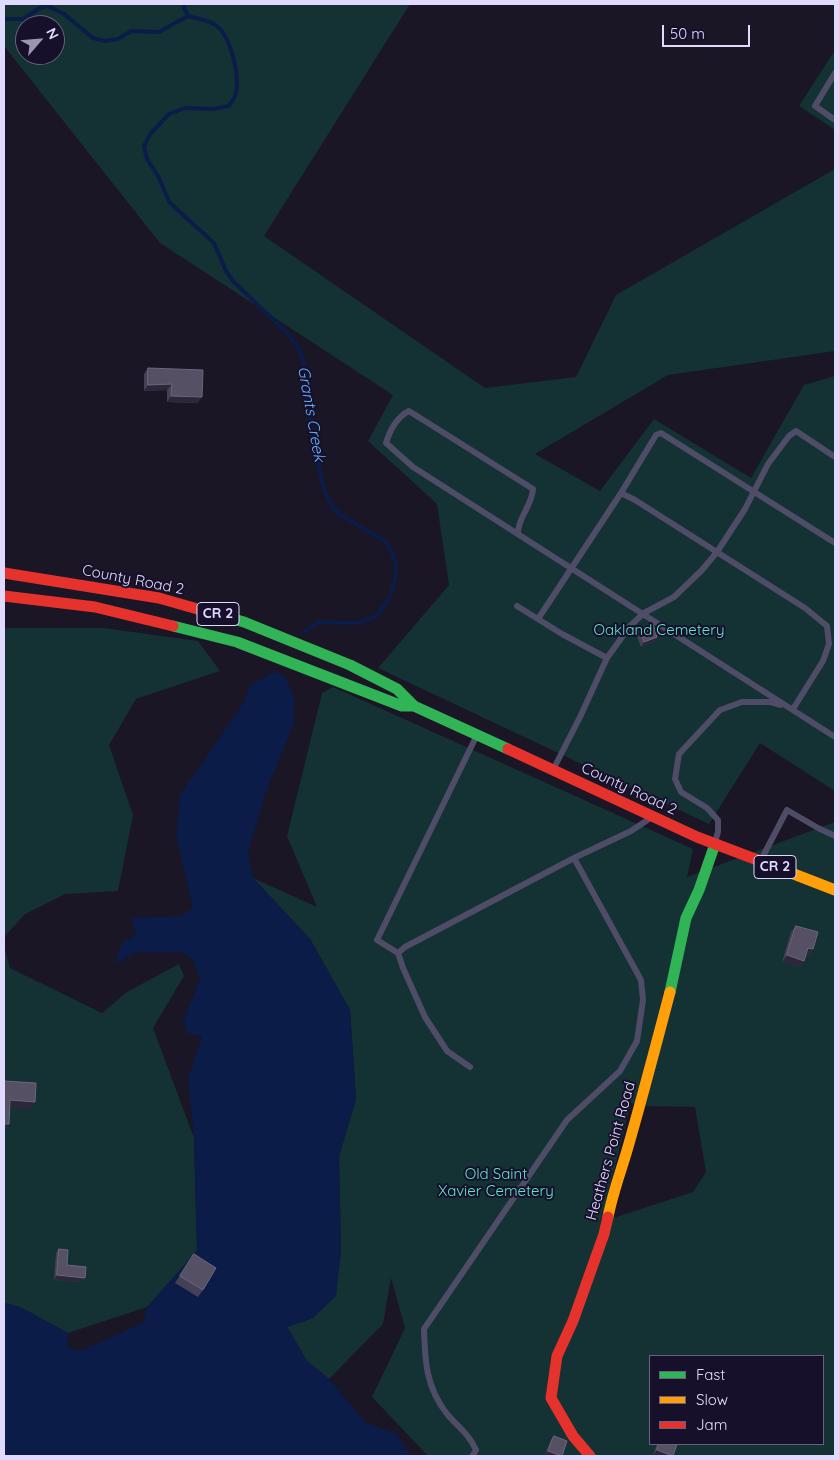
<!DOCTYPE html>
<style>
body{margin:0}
#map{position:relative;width:839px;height:1460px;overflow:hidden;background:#1a1625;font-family:Quicksand,sans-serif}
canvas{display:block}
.frame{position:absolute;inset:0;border:5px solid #e1daff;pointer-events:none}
.legend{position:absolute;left:649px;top:1355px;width:175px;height:90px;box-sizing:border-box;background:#16102b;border:1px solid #676180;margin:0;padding:6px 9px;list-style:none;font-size:15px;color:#e1daff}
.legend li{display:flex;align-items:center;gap:10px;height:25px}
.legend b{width:25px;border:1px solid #676180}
.north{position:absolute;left:15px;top:15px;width:50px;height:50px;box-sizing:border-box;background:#16102b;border:1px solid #676180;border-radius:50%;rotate:63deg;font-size:14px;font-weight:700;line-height:20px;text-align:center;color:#e1daff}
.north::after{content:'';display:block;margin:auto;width:18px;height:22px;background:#9b95b3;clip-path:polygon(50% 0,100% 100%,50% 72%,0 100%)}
.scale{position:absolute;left:662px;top:25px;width:88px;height:22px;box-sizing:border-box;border:2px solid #e1daff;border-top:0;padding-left:6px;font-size:15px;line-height:18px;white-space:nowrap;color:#e1daff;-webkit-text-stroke:4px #16102b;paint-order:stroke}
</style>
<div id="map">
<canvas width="839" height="1460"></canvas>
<div class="frame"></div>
<ul class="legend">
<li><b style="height:6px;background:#30b455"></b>Fast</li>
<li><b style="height:6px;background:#ff9f0a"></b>Slow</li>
<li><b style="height:6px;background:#e5322d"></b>Jam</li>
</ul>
<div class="north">N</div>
<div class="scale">50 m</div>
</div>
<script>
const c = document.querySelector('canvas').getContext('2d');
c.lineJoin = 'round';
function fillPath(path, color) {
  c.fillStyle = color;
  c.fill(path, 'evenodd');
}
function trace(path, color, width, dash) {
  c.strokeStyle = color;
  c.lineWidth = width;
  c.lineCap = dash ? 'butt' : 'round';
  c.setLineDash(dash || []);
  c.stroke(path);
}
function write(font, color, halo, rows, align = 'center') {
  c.font = font + ' Quicksand,sans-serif';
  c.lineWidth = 4;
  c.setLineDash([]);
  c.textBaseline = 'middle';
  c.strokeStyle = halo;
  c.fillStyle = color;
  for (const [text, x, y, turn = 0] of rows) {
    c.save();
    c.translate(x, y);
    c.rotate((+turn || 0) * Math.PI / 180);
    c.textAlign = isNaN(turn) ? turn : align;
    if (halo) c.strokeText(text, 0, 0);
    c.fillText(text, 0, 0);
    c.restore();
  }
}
fillPath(new Path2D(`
 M4,4H410L264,236L485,388L576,377L616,295L835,169V351L668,375L535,454L600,491L654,419L751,478L804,385L835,376V791L760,743L709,824L378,668L449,585L437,504L368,441L393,395L160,243L4,46ZM25,25H55V55H25Z
 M835,50V130L799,106Z
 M4,628H104L198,641L220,671L136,699L109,745L133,815L118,891L65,894L25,914L4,937Z
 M333,687L693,849L687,877L835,822V1456H484L483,1455L482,1456H428L372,1397L405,1328L391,1278L383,1324L329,1379L307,1361L287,1327L313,1318L341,1253L339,1156L356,1099L350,1010L310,939L253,878L317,907L287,836L322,693ZM631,1103L638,1106L695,1107L706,1172L693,1192L601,1222ZM650,1356H823V1444H650Z
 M4,946L10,968L102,1013L127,992L179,964L184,976L153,1028L194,1138L197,1251L147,1307L68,1333L20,1307L4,1303Z`), '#143134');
fillPath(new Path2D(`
 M274,672L284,675L294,697V723L266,792L248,852L253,878L310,939L350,1010L356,1099L339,1156L341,1253L336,1296L313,1318L287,1327L307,1361L329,1379L365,1422L397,1434L411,1456H4V1303L20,1307L68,1333L67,1347L80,1351L143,1323L147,1307L197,1251L194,1138L188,1078L202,1037L187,1033L184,1019L200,979L193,960L182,952L135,953L115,964L122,943L136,935L131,918L180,916L193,908L176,835L180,795L244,702L249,686Z`), '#0b1c48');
trace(new Path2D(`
 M184,4V8L188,16C197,19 210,20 217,26C231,37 241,79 235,96C234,99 231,103 229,106L213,109L185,108L169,114L151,133L146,142L144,146L147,159L158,176L170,203L214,243L226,271L233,281L286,332L297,345L303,361L310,421L322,482L326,494L332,506L339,514L385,541L392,553L396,565L395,579L389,599L381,610L374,617L357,623L319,622L304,632
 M4,19H23L40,8L48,6L64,14L93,38L105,41L118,39L131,31L159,32L188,16`), '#0b1c48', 4);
trace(new Path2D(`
 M835,73L815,106L835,120
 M621,493L635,500L805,608L827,626L829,644L823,661L793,709L790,708
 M518,533C518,517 532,506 533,489L409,411C397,417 390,430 386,443L413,467L835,737
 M517,606L562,634L607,658
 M538,619L621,493L656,435L661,433L835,543
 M554,768L580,717L607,658L630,626L644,613L674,597L702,570L717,552L745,509L768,464L789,436L796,431L835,457
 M715,842L718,832V820L707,808L681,792L675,779L679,754L720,710L742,702H770L780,705
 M761,860L787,810L818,828L835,836
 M398,953L405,947L574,858L631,831L649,819
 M470,1067L447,1051L425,1017L403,968L398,953L377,940L476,737
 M473,1455L476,1450C469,1434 458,1427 447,1414C426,1387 425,1362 424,1329L567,1120L620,1071L637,1041L643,1000L641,980L574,858`), '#4e4c66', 6);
trace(new Path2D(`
 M201,610L244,622L350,665L397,689L414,706L508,749
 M173,626L237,642L402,706H414
 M670,992L686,918L699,890L715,844`), '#30b455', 11);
trace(new Path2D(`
 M768,864L835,890
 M608,1217C613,1191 623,1166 630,1140C644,1091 657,1041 670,992`), '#ff9f0a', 11);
trace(new Path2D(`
 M4,573L159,598L201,610
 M4,596L95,607L173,626
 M508,749L697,837L768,864
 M590,1456L573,1436L551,1398L557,1356L573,1321L604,1234L608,1217`), '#e5322d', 11);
fillPath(new Path2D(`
 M148,368L198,403L167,402V390L144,391V374Z
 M639,629L657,637L654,642L641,647L636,634Z
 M796,926L813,949L808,956L805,955L804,961L799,967L782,962L791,932Z
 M59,1249L67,1265L82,1282L54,1280L56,1253Z
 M194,1254L203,1290L198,1297L175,1283Z
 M554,1436L561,1456H548L545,1455L551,1440Z
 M657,1444H677L673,1456H658L653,1455Z`), '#454053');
fillPath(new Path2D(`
 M172,384L167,390L144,391L148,385Z
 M171,396L202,397L198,403L167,402Z
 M657,637L654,642L641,647L644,642Z
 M808,948L813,949L808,956L803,954Z
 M787,955L804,961L799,967L782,962Z
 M10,1100L35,1102L30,1109L6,1107Z
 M4,1124H9L4,1131Z
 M57,1275L85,1278L82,1282L54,1280Z
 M657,1450L673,1456H658L653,1455Z
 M548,1451L562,1456H548L545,1455Z`), '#2d2839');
const building = new Path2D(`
 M148,368L203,370L202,397L171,396L172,384L148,385Z
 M653,624L657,637L644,642L639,629Z
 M796,926L818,932L813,949L808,948L804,961L787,955Z
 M4,1081L36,1083L35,1102L10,1100L9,1124H4Z
 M59,1249L68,1250L67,1265L86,1267L85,1278L57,1275Z
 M194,1254L216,1268L203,1290L180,1276Z
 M554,1436L567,1441L562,1456L548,1451Z
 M659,1444H677L673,1456L657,1450Z`);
fillPath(building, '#565065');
trace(building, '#6b667e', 1);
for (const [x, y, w] of [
 [218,614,42],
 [775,867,42]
]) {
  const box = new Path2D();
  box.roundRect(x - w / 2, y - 11.5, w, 23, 4);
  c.fillStyle = '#16102b';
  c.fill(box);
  trace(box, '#e1daff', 1);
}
write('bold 14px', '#e1daff', null, [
 ["CR 2",218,614],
 ["CR 2",775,867]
]);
write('15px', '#e1daff', '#16102b', [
 ["County Road 2",133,580,11],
 ["County Road 2",629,789,25],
 ["Heathers Point Road",611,1151,-74]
]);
write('15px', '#61e5cc', '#16102b', [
 ["Oakland Cemetery",659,630],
 ["Old Saint",496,1174],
 ["Xavier Cemetery",496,1191]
]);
write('italic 16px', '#68b0ff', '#16102b', [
 ["Grants Creek",311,414,80]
]);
</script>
